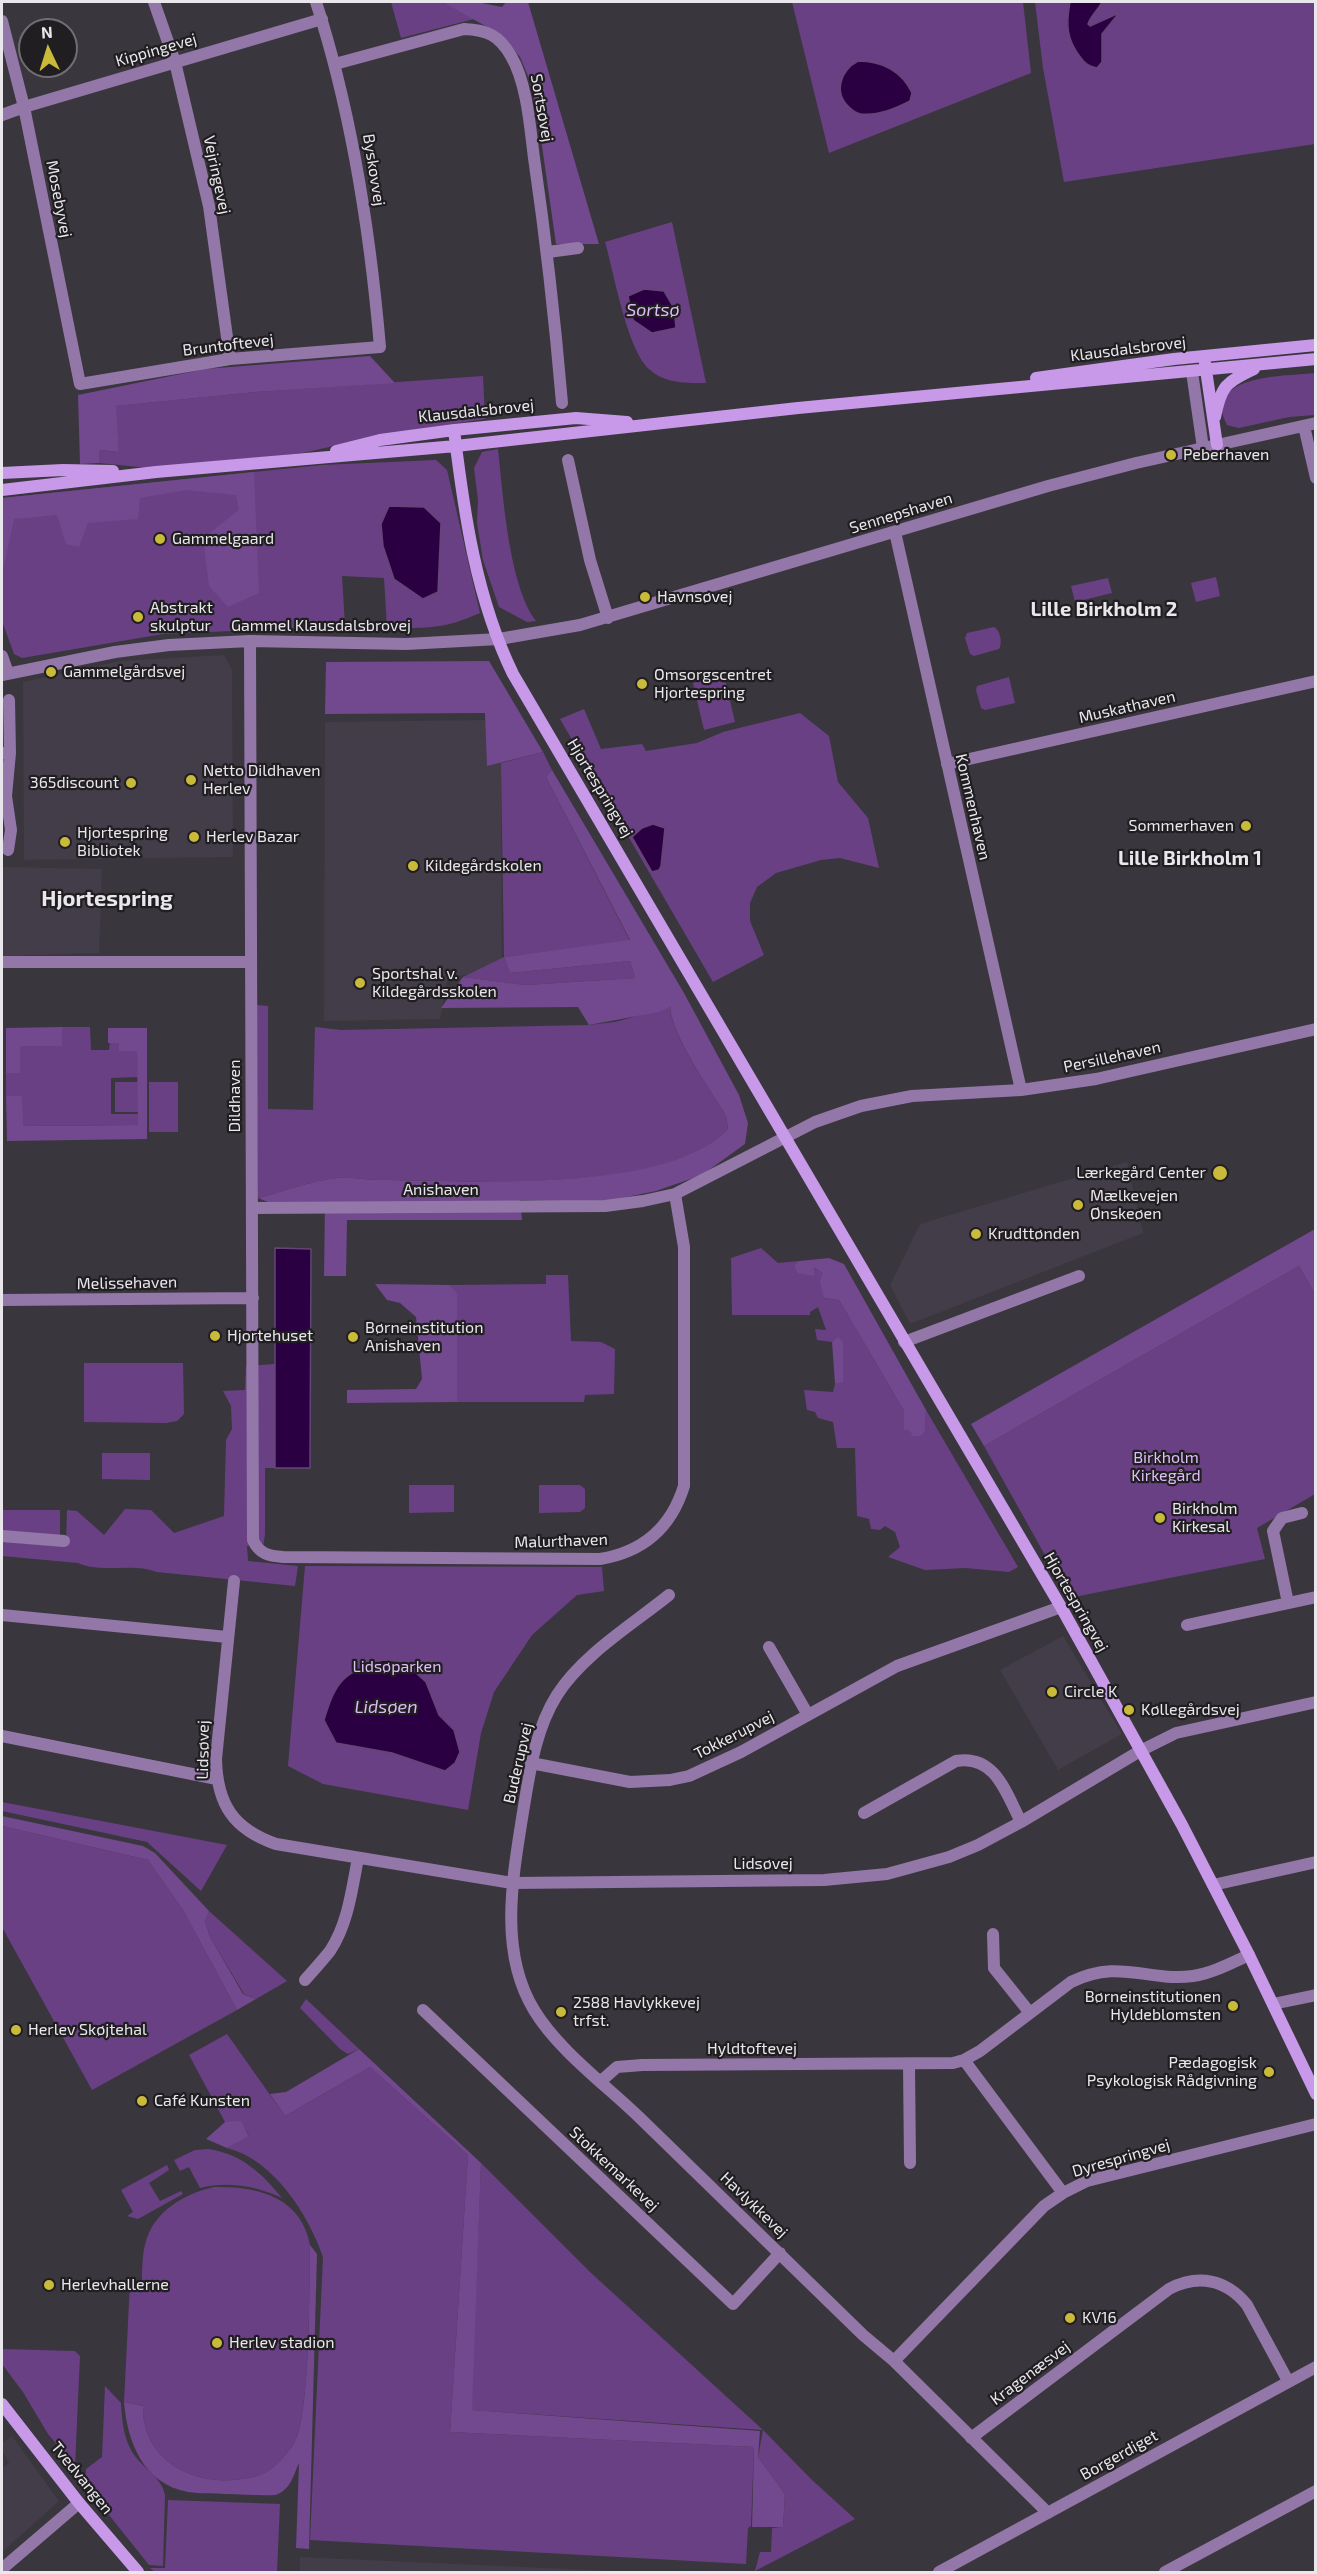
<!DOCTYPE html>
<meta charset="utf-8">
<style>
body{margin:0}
#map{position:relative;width:1317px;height:2574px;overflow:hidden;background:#3a363d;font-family:"Exo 2",sans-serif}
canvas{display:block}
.frame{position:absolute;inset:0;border:3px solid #e9e7ec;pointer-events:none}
.north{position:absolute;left:18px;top:18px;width:60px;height:60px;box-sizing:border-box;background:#201e21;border:2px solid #706e72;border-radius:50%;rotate:356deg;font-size:16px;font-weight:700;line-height:24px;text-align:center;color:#e9e7ec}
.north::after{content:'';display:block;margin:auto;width:21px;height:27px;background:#caba3a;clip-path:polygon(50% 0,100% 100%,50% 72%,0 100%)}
</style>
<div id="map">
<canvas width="1317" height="2574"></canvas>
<div class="frame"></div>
<div class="north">N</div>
</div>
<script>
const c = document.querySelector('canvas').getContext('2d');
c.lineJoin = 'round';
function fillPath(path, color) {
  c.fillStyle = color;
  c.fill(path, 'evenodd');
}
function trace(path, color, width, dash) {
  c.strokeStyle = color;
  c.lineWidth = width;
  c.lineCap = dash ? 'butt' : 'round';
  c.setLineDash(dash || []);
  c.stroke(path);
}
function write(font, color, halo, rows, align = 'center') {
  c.font = font + ' "Exo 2",sans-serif';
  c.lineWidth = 4.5;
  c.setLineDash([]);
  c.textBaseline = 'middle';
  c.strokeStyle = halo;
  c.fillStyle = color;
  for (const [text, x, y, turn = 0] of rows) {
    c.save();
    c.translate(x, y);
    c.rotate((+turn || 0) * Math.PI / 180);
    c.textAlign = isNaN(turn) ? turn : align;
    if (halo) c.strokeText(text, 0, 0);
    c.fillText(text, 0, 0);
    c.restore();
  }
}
fillPath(new Path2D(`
 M224,655L232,669L233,857L24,860L23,682L120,661Z
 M485,720L501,761L502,971L448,977L440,1019L324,1021L325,722Z
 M2,867L102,869L99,953L2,956Z
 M1127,1162L1143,1233L910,1324L890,1285L920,1224Z
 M1063,1636L1122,1734L1058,1770L1000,1670Z
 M12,2436L59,2501L2,2552V2468L9,2463L2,2450V2443Z
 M300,2557L637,2572H300Z`), '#433c49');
fillPath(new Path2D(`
 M391,2H442L474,19L401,38Z
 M792,2H1023L1031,73L829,153Z
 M1035,2H1315V144L1064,182L1043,68Z
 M672,222L706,383C687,383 665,384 649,369C627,349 614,273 605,242Z
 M1315,373V415L1289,417L1239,428L1227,425C1225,420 1221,413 1222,407C1225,374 1290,376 1315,373Z
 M483,376L485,419L381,435L303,453L149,468L99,463V450L119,452L115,406L256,392Z
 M498,449C503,495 509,586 536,621L527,622L499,607L483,560L477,523L478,500L474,468L482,452Z
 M436,460L447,470L480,613C444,629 425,629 387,627L384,578L342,576L345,626L163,634L22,658L14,654L2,621V498L322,465Z
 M1216,577L1220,596L1196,602L1191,583Z
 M1108,578L1112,593L1075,602L1071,586Z
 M994,627C1000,630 1003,643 999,649L974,656L970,654L965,638L967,633Z
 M724,675L735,722L704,730L693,683Z
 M1009,677L1015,703L985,710L981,708L976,690L977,686Z
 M584,709L601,749L642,744L646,751L697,743L723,732L800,713L829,736L838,782L868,818L879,868L840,858L821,860L776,873L757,887L750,903V921L764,955L713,982L560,719Z
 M543,752L552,770L546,777L630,941L504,957L510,973L630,961L635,978L525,985L463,977L504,957L501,763Z
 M256,1005L268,1006V1109L313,1110L315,1027L341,1030L589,1025L615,1022L670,1007C672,1038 709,1087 726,1116L728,1129C663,1196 468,1180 379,1180C365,1180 351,1177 337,1178C313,1180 282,1192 258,1198Z
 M62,1027H90L91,1050H109L110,1043H119L137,1051L138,1077L111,1078V1114H138V1125L22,1126V1096H6V1073L20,1072V1046L62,1045Z
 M115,1082H138V1112H115Z
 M149,1082H178V1132H149Z
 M761,1248L778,1263L799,1261L794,1265L814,1275L813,1268L824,1273V1298L839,1300L904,1411V1430L925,1431L926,1410L1018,1567L1009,1572L965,1568L925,1570L888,1557L900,1547L895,1532L885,1526L880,1530L871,1529L869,1519L857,1516L855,1448H837L833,1422L818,1418L815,1412L807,1410L804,1390L833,1392L835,1384L843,1381L838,1338L832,1342L817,1340L815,1329L826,1330L818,1307L810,1312V1315H732L731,1258Z
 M1299,1266L1315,1294V1494L1257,1528L1265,1559L1069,1598L984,1446Z
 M546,1275H568L571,1341L601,1342L615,1349L614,1394L585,1395L584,1402H457V1295L450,1285L546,1284Z
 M84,1363H183L184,1414L177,1421L166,1423L84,1422Z
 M275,1364V1468H265V1534L263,1547L247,1546L248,1561L298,1566L295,1586L157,1572C132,1562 103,1574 78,1563L2,1556V1539L66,1544L67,1510L77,1511L104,1535L125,1509L151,1510L174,1533L224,1516L226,1440L232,1429L231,1406L223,1391L245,1390L246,1366Z
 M102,1453H150V1480L102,1479Z
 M409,1485H454V1512L409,1513Z
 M539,1485H580L585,1489V1508L580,1512L539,1513Z
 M2,1510H60V1536L2,1531Z
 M305,1566L602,1567L604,1591L577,1595L532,1635L494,1692L481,1733L468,1810L323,1784L288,1766Z
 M2,1802L227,1845L201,1891L147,1842L2,1811Z
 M2,1826L148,1860L183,1910L237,2010L92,2090L2,1927Z
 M209,1911L287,1981L256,1999L244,1994L210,1937L205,1922Z
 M306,1999L359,2049L348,2054L340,2049L300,2008Z
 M227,2034L285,2116L370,2067L468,2155L450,2432L754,2447L751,2526L748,2528L746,2564L310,2540L323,2257C308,2214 274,2160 227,2148L249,2135L241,2122H225L189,2055Z
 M208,2149C241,2154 261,2172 282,2198C257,2186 228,2181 200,2188L189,2167L180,2171L174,2160L195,2150Z
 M481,2163L590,2272L763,2430L812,2480L855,2519L755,2571L760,2552H771L772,2528L783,2527L785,2494L758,2457L763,2430L471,2410Z
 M167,2165L169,2170L149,2183L160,2201L181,2191L183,2194L138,2219L127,2216L133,2212L121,2190Z
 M214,2187C258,2186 301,2197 310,2245C309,2284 311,2418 293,2445C286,2455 275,2468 264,2473C255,2478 242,2479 232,2480C186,2483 142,2456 143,2406L124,2402L130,2283H142C142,2271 142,2257 145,2245C153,2211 184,2194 214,2187Z
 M2,2349L75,2351L80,2356L75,2466L48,2434L23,2392L2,2364Z
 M105,2386L121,2403C122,2419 123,2435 131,2450C140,2467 161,2475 165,2495L163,2566L149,2565L85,2485L86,2469L102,2457Z
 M168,2500L280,2504L277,2572H155L150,2568H165Z`), '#6a4085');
fillPath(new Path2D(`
 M442,2H477L502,7L506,2H528L599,244H556L537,111L530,81L520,57L500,34Z
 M370,356L395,383L256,392L116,406L119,452L99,450V463L80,464L78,395L205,369Z
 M254,472L259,593L228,607L209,586L203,538L239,510L236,495L186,490L140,498L138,519L88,523L79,547L66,544L57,515L14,519L2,575V498Z
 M489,661L543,752L487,766L485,713L325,714L326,662Z
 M552,770L684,993L739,1095L748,1123L745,1144L702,1175L656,1191L602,1202L520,1200L522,1220H347L346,1276H324L325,1202H268L258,1198C282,1192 313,1180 337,1178C351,1177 365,1180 378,1180C468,1180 664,1195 728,1129L726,1116C709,1087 673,1039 670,1007L659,1012L589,1025L578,1007L441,1008L463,977L525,985L635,978L630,961L510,973L504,957L630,940L546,777Z
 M62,1027V1046H20V1073H6V1028Z
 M108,1028H147V1139L7,1141L6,1096H22L23,1126L138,1125L137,1051H119V1043H108Z
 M1315,1229V1294L1299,1266L984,1446L971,1424Z
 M829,1258L844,1264L926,1410L925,1431L921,1436H913L910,1431L904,1430V1411L839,1300L824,1298L820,1281L823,1273L814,1268V1276L798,1273L794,1265L799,1261Z
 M375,1284L450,1285L457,1294V1402L347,1403V1390L416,1389L422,1379L416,1317L400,1303L387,1300Z
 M838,1337L843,1342V1382L835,1384L832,1342Z
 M2,1816L143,1846L155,1853L209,1911L205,1922L210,1937L243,1994L256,1999L237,2010L183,1910L148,1860L2,1826Z
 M359,2049L481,2163L472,2410L760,2431L758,2457L785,2494L783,2527H752L754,2447L450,2432L468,2155L370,2067L285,2116L270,2094L286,2092Z
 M241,2121L249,2136L227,2148L206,2139L225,2122Z
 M310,2245L317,2254L309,2549L296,2548L299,2463C293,2476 291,2489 276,2495C259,2496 242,2494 225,2494C213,2493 200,2494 188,2492C143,2484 127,2441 124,2402L143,2406C142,2456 186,2483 232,2480C242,2479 255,2478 264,2473C275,2468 286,2455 293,2445C311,2419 309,2284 310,2245Z`), '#72488e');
const water = new Path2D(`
 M1070,2H1102C1098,10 1091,15 1088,24L1090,26L1119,13L1102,34V62L1097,68C1089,67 1085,64 1081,58C1066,39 1066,24 1070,2Z
 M858,61C882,61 902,71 912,93L910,101C895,109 878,116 861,114C856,113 852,110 849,107C833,92 841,70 858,61Z
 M644,289L664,291L674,308L676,328L652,333L633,320L628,296Z
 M389,506L424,507L441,523L438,592L423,599L394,579L383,546L381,524Z
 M653,824L665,828L661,866L659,870L652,872L632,837L642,828Z
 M275,1248L311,1249L310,1468H275Z
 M383,1660L404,1662L426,1682L439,1715L454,1730L460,1752L455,1763L445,1771L392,1753L336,1743L324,1720C336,1680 343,1673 383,1660Z`);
fillPath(water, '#2b0042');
trace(water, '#644575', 1.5);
trace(new Path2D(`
 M154,2L175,62L209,206L230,359
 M2,21L24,107L80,384L230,359L380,347C370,230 352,113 316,2
 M335,64L464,29C487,30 499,35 511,56C527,83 530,127 534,158C546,240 555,321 562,403
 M2,115L24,107L322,19
 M548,252L578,248
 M1192,372L1203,448
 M1304,426L1316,478
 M568,460L590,560L608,618
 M895,532L1021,1090
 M250,641L253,1540C259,1554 269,1556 283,1557L600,1559C643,1552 671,1528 684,1486V1247L675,1194
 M2,656L8,673
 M2,675L115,652L169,645L250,641L406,644L499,639L580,625L1048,486L1136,463L1316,423
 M9,700L10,753
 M2,753H10L6,796L11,830L8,850
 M947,764L1316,681
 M2,962H250
 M252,1208L605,1206L643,1201L675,1194L815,1122L861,1106L912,1096L1021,1090L1096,1079L1316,1029
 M2,1300L253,1298
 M904,1342L1079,1276
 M2,1536L64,1541
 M234,1581L216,1759C217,1804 233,1829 276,1844L512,1883L824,1880L887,1874L949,1857L978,1845L1021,1822L1140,1751L1176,1733L1316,1702
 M669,1595C633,1624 582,1655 557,1695C535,1730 530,1771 523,1812C513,1876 498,1951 534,2010C558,2050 606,2085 640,2118C715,2190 788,2263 863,2335L894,2361L1048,2513
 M1288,1603L1273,1531L1282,1518L1302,1513
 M2,1615L227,1637
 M1187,1625L1316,1597
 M769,1647L808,1715
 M2,1736L217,1779
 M531,1763L630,1782L670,1780L689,1776L741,1752L897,1666L1061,1607
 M864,1813L956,1761C995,1754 1006,1793 1021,1822
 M1213,1885L1316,1862
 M993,1934L994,1968L1030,2013
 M305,1980C313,1971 322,1961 330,1951C348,1924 352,1889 358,1858
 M1273,2004L1316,1995
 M423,2010L733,2304L780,2253
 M964,2060L1063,2193
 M909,2065L910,2163
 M601,2081L617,2067L642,2065L953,2063L964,2060L980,2051L1071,1982C1120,1958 1146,1982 1193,1976C1213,1973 1231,1963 1249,1955
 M894,2361L1044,2206L1063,2193L1087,2181L1316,2124
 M971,2438L1169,2289C1198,2274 1226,2279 1247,2305L1288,2381
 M2,2569L79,2503
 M939,2572L1316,2367
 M1165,2572L1316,2491`), '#9377a8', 12);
trace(new Path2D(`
 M1205,363L1217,445
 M1036,378L1174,359L1316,345
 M1215,417C1221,386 1226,382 1254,369
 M454,430C464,513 476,598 513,674L1061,1607L1182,1825L1249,1955L1316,2094
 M336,451L380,440L454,430L576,418L627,422
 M2,473L63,470L113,471
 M2,490L156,472L456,446L798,408L1316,359
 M2,2404L79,2503L138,2572`), '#c799e8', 12);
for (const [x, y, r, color] of [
 [1171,455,6,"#caba3a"],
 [160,539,6,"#caba3a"],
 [645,597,6,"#caba3a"],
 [138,617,6,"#caba3a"],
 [51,672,6,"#caba3a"],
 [642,684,6,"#caba3a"],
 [191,780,6,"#caba3a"],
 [131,783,6,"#caba3a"],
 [1246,826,6,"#caba3a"],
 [194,837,6,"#caba3a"],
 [65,842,6,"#caba3a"],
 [413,866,6,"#caba3a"],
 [360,983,6,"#caba3a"],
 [1220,1173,8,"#caba3a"],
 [1078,1205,6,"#caba3a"],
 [976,1234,6,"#caba3a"],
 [215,1336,6,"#caba3a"],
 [353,1337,6,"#caba3a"],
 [1160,1518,6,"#caba3a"],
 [1052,1692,6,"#caba3a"],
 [1129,1710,6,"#caba3a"],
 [1233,2006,6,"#caba3a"],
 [561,2012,6,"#caba3a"],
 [16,2030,6,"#caba3a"],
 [1269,2072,6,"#caba3a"],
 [142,2101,6,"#caba3a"],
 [49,2285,6,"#caba3a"],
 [1070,2318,6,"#caba3a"],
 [217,2343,6,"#caba3a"]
]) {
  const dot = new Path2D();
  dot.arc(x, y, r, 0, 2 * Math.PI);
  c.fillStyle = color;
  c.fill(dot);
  trace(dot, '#201e21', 2);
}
write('16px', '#e9e7ec', '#201e21', [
 ["Kippingevej",156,50,-16],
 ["Sortsøvej",542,108,80],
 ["Byskovvej",374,170,81],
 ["Vejringevej",217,175,78],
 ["Mosebyvej",59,199,79],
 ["Bruntoftevej",228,345,-7],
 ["Klausdalsbrovej",1128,349,-7],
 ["Klausdalsbrovej",476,411,-6],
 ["Sennepshaven",901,513,-17],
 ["Gammel Klausdalsbrovej",321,626],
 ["Muskathaven",1127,707,-13],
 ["Hjortespringvej",600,788,59],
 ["Kommenhaven",973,807,77],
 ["Persillehaven",1112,1057,-12],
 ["Dildhaven",235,1096,-90],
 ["Anishaven",441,1190],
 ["Melissehaven",127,1283,-1],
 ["Malurthaven",561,1541,-2],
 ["Hjortespringvej",1076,1602,60],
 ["Tokkerupvej",734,1735,-27],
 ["Lidsøvej",203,1750,-89],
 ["Buderupvej",518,1763,-77],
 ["Lidsøvej",763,1864],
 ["Hyldtoftevej",752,2049],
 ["Dyrespringvej",1121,2158,-16],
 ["Stokkemarkevej",614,2169,43],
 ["Havlykkevej",754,2205,44],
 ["Kragenæsvej",1030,2373,-37],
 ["Borgerdiget",1119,2455,-29],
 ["Tvedvangen",82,2478,51]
]);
write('16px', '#e9e7ec', '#201e21', [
 ["Peberhaven",1183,455],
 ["Gammelgaard",172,539],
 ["Havnsøvej",657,597],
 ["Abstrakt",150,608],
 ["skulptur",150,626],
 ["Gammelgårdsvej",63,672],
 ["Omsorgscentret",654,675],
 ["Hjortespring",654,693],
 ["Netto Dildhaven",203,771],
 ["Herlev",203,789],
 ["365discount",119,783,"right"],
 ["Sommerhaven",1234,826,"right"],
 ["Hjortespring",77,833],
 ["Bibliotek",77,851],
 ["Herlev Bazar",206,837],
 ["Kildegårdskolen",425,866],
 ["Sportshal v.",372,974],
 ["Kildegårdsskolen",372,992],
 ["Lærkegård Center",1206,1173,"right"],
 ["Mælkevejen",1090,1196],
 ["Ønskeøen",1090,1214],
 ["Krudttønden",988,1234],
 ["Børneinstitution",365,1328],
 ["Anishaven",365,1346],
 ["Hjortehuset",227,1336],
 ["Birkholm",1172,1509],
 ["Kirkesal",1172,1527],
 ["Circle K",1064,1692],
 ["Køllegårdsvej",1141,1710],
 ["Børneinstitutionen",1221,1997,"right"],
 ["Hyldeblomsten",1221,2015,"right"],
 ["2588 Havlykkevej",573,2003],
 ["trfst.",573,2021],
 ["Herlev Skøjtehal",28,2030],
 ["Pædagogisk",1257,2063,"right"],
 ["Psykologisk Rådgivning",1257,2081,"right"],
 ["Café Kunsten",154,2101],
 ["Herlevhallerne",61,2285],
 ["KV16",1082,2318],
 ["Herlev stadion",229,2343]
], 'left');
write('16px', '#e0bef9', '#201e21', [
 ["Birkholm",1166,1458],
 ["Kirkegård",1166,1476],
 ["Lidsøparken",397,1667]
]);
write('italic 18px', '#dcbbf6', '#201e21', [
 ["Sortsø",653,310],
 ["Lidsøen",386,1707]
]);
write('bold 20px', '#e9e7ec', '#201e21', [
 ["Lille Birkholm 2",1104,609],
 ["Lille Birkholm 1",1190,858]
]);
write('bold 22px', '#e9e7ec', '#201e21', [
 ["Hjortespring",107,899]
]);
</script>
